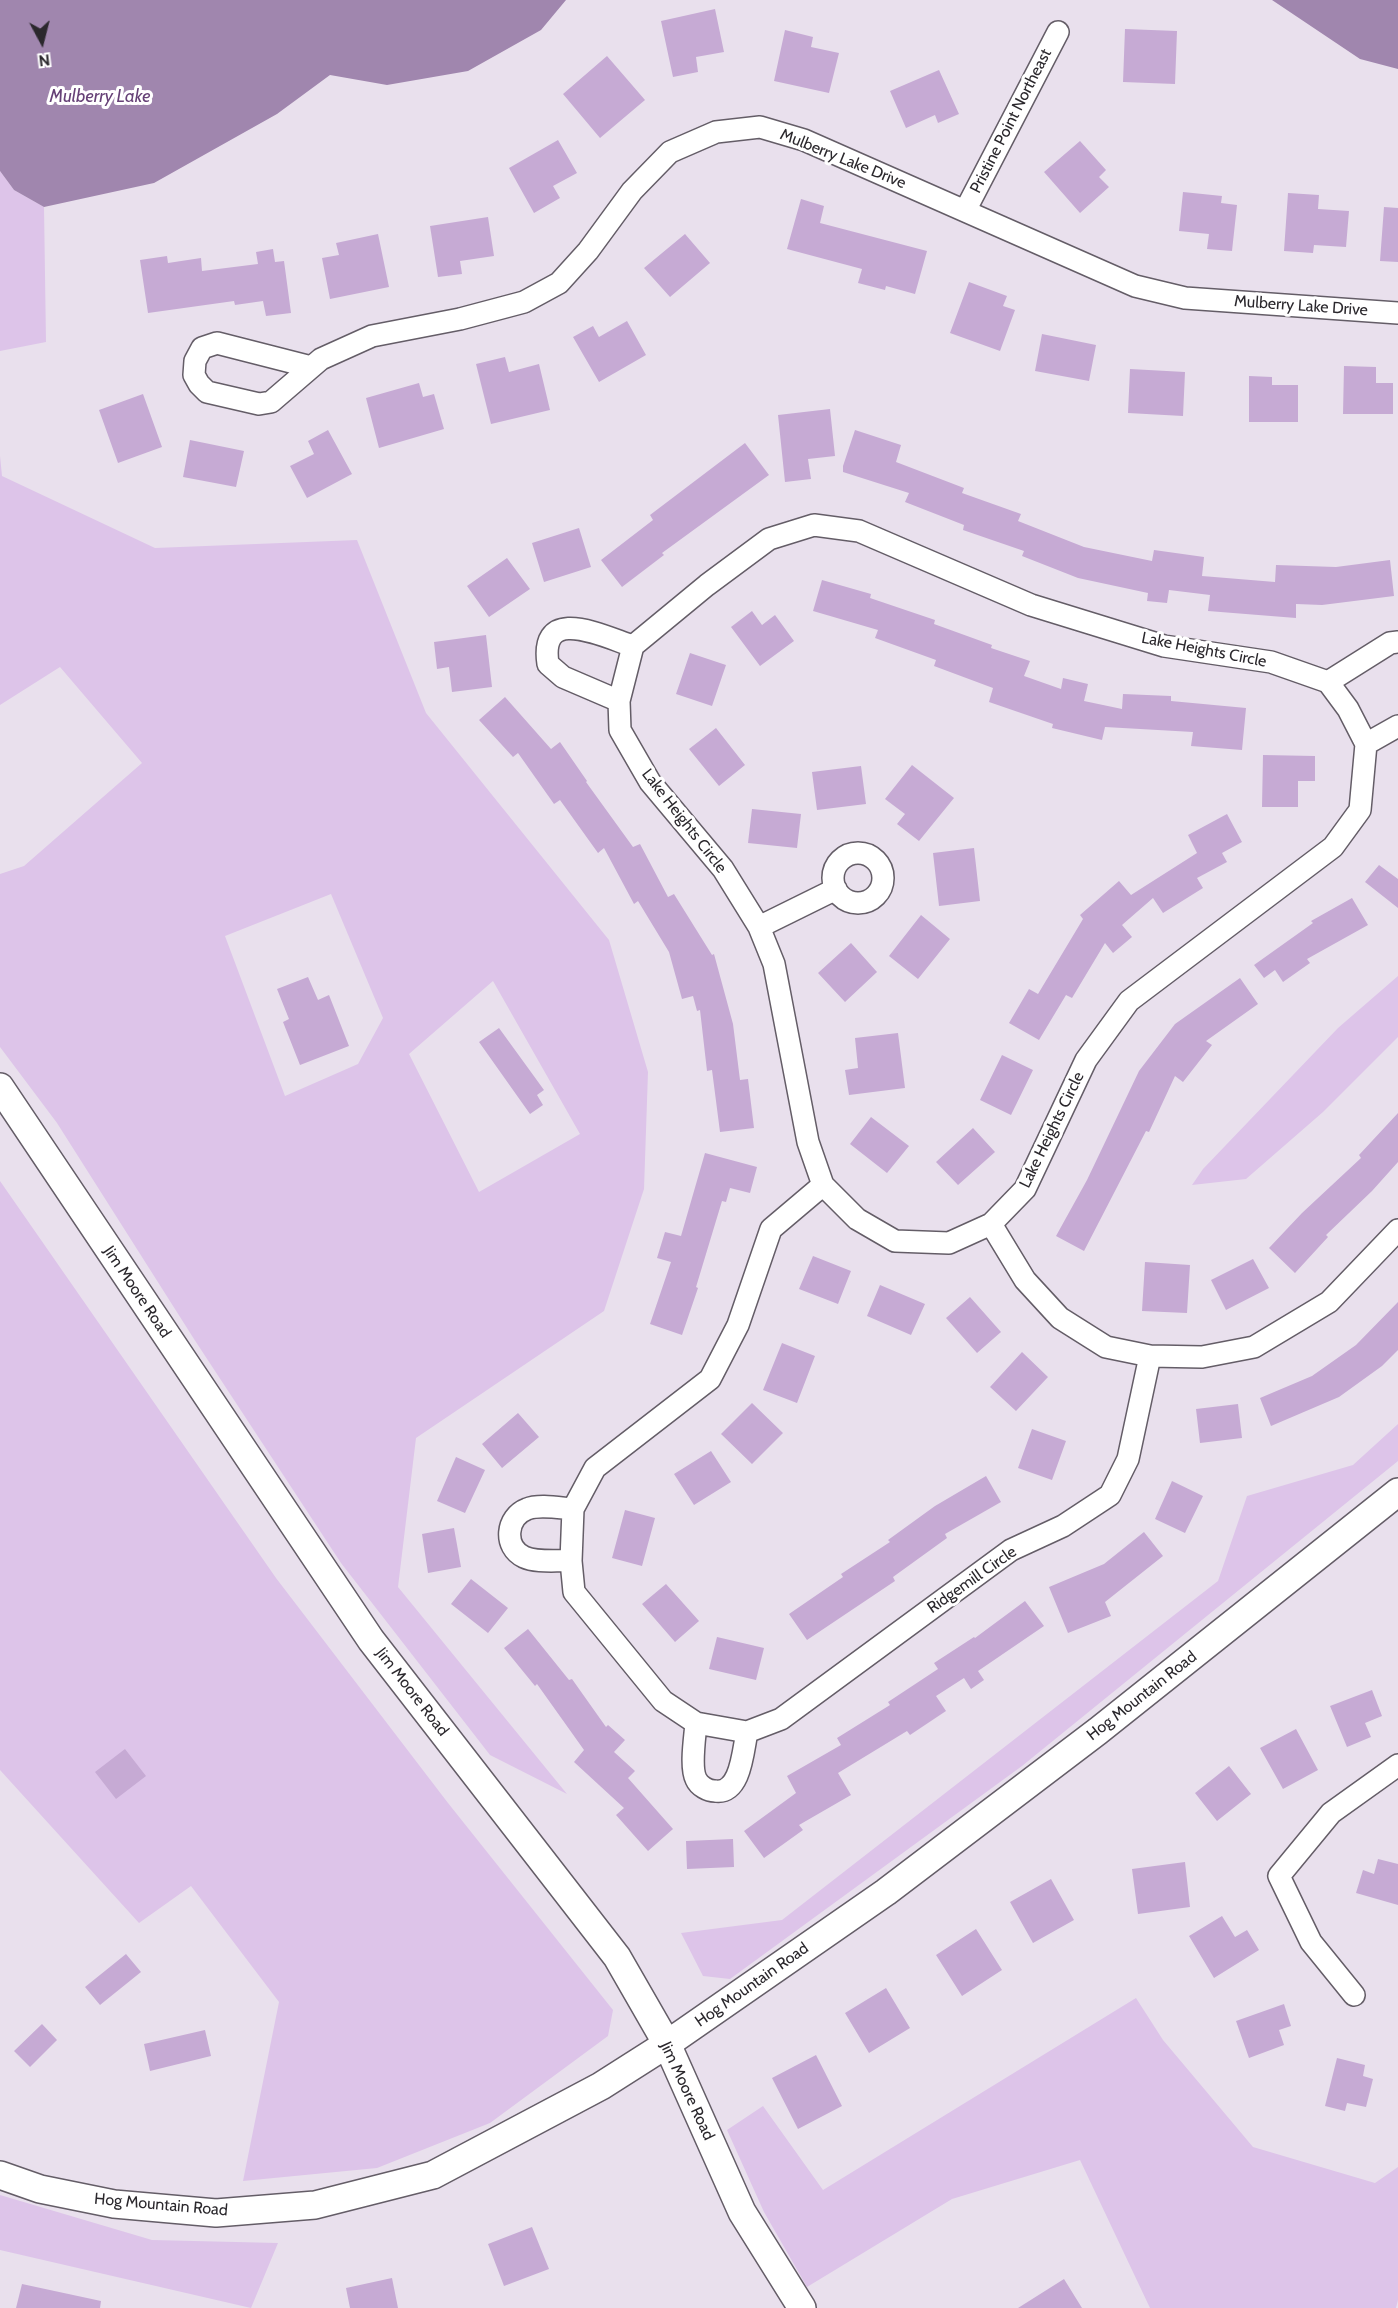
<!DOCTYPE html>
<style>
body{margin:0}
#map{position:relative;width:1398px;height:2308px;overflow:hidden;background:#e9e0ed;font-family:Cabin,sans-serif}
canvas{display:block}
.north{position:absolute;left:12px;top:12px;width:60px;height:60px;-webkit-text-stroke:4px #fff;paint-order:stroke;rotate:173deg;font-size:16px;font-weight:700;line-height:24px;text-align:center;color:#2b282d}
.north::after{content:'';display:block;margin:auto;width:21px;height:27px;background:#2b282d;clip-path:polygon(50% 0,100% 100%,50% 72%,0 100%)}
</style>
<div id="map">
<canvas width="1398" height="2308"></canvas>
<div class="north">N</div>
</div>
<script>
const c = document.querySelector('canvas').getContext('2d');
c.lineJoin = 'round';
function fillPath(path, color) {
  c.fillStyle = color;
  c.fill(path, 'evenodd');
}
function trace(path, color, width, dash) {
  c.strokeStyle = color;
  c.lineWidth = width;
  c.lineCap = dash ? 'butt' : 'round';
  c.setLineDash(dash || []);
  c.stroke(path);
}
function write(font, color, halo, rows, align = 'center') {
  c.font = font + ' Cabin,sans-serif';
  c.lineWidth = 6;
  c.setLineDash([]);
  c.textBaseline = 'middle';
  c.strokeStyle = halo;
  c.fillStyle = color;
  for (const [text, x, y, turn = 0] of rows) {
    c.save();
    c.translate(x, y);
    c.rotate((+turn || 0) * Math.PI / 180);
    c.textAlign = isNaN(turn) ? turn : align;
    if (halo) c.strokeText(text, 0, 0);
    c.fillText(text, 0, 0);
    c.restore();
  }
}
fillPath(new Path2D(`
 M0,171L14,190L44,207L46,342L0,351Z
 M0,456L2,476L155,548L357,540L426,713L609,940L648,1072L644,1189L604,1311L416,1438L398,1587L567,1794L490,1755L341,1563L194,1339L57,1123L0,1047V874L24,866L142,763L60,667L0,705ZM331,894L383,1018L358,1064L285,1096L225,936ZM493,981L580,1134L479,1192L409,1054Z
 M1398,976V1037L1323,1112L1246,1179L1192,1185L1203,1169L1338,1028Z
 M0,1181L276,1578L448,1803L613,2010L608,2036L490,2123L377,2168L243,2181L279,2002L191,1886L139,1923L0,1770Z
 M1398,1424V1461L1022,1766L730,1979L703,1976L681,1933L782,1920L1218,1581L1247,1496L1353,1465Z
 M1136,1998L1163,2040L1253,2147L1375,2183L1398,2167V2300L1396,2308H1150L1080,2160L952,2199L807,2287L764,2212L727,2130L763,2106L823,2190Z
 M0,2195L152,2240L278,2243L251,2308L0,2250Z`), '#ddc4e9');
fillPath(new Path2D(`
 M0,0H566L541,30L468,71L387,85L330,75L277,114L154,183L44,207L14,190L0,171Z
 M1272,0H1398V69L1360,59Z`), '#a086ae');
fillPath(new Path2D(`
 M715,9L724,52L696,57L698,72L673,77L661,21Z
 M1125,29L1177,31L1175,84L1123,82Z
 M785,30L813,37L811,47L839,53L829,93L774,81Z
 M607,56L645,100L600,138L563,94Z
 M939,70L959,114L938,123L935,115L906,128L890,91Z
 M558,140L577,173L553,186L560,198L534,213L509,168Z
 M1080,141L1106,170L1099,177L1109,187L1080,213L1044,172Z
 M1183,192L1222,196L1221,203L1237,205L1232,251L1207,249L1209,234L1179,231Z
 M1288,193L1319,195L1318,209L1349,211L1346,247L1314,245L1313,253L1284,251Z
 M801,199L824,206L820,223L927,251L915,294L886,286L885,290L858,283L862,269L787,249Z
 M1384,207L1398,208V262L1380,261Z
 M488,217L494,256L460,261L462,274L438,277L430,226Z
 M378,234L389,287L330,299L322,258L339,255L336,243Z
 M685,234L710,263L670,297L644,268Z
 M273,249L275,262L284,261L291,313L266,316L263,301L235,305L234,301L148,313L140,260L167,256L168,263L201,258L202,271L258,264L256,252Z
 M969,282L1007,296L1003,306L1015,310L1000,351L950,333Z
 M627,321L646,355L599,382L573,337L593,326L599,337Z
 M1042,334L1096,345L1089,381L1035,371Z
 M505,357L509,372L539,364L550,410L491,424L476,364Z
 M1344,366L1376,367V383H1393V414H1343Z
 M1130,369L1185,372L1183,416L1128,413Z
 M1249,376L1272,377V385H1298V422H1249Z
 M419,383L423,397L434,394L444,429L379,448L366,398Z
 M143,394L162,447L118,463L99,410Z
 M830,409L835,456L808,459L811,479L785,482L778,415Z
 M328,430L352,474L307,498L290,466L314,454L308,441Z
 M855,430L901,445L896,462L964,488L962,493L1021,514L1018,521L1084,547L1152,561L1154,550L1204,557L1202,576L1275,582L1276,565L1336,567L1390,560L1394,596L1322,605L1296,604V618L1208,611L1210,595L1169,590L1167,603L1147,601L1148,593L1078,578L1022,556L1024,551L963,530L964,525L905,502L909,493L843,472V466Z
 M190,440L244,451L236,487L183,477Z
 M745,443L769,475L662,553L664,555L622,587L601,560L653,520L650,515Z
 M579,528L591,567L544,582L532,543Z
 M507,558L530,589L489,617L467,586Z
 M822,580L871,594L870,598L935,620L934,624L992,645L991,648L1030,661L1024,676L1061,689L1063,678L1088,684L1084,701L1122,709L1123,694L1171,696V701L1246,708L1242,750L1191,746L1193,732L1105,727L1102,740L1052,728L1053,724L989,702L993,688L934,666L936,660L875,638L878,630L813,611Z
 M752,611L762,625L775,615L794,641L760,666L731,627Z
 M486,635L492,687L452,692L449,667L437,669L434,642Z
 M690,653L726,665L712,706L676,694Z
 M505,697L551,749L560,742L587,781L586,782L633,847L640,844L668,897L674,894L712,955L714,954L733,1024L740,1080L748,1079L754,1128L720,1132L712,1070L707,1071L700,1010L697,1011L693,996L682,999L669,952L638,901L634,904L604,848L598,853L560,800L554,804L518,753L513,757L479,720Z
 M716,728L745,765L719,786L689,749Z
 M1263,755L1315,756V781H1298V807H1262Z
 M912,765L954,798L919,841L897,824L905,814L885,799Z
 M861,766L866,804L817,810L812,772Z
 M752,809L801,814L797,848L748,843Z
 M1227,814L1242,842L1222,853L1227,862L1197,878L1203,888L1163,913L1153,898L1122,925L1132,937L1113,953L1105,943L1072,998L1066,995L1039,1040L1009,1023L1029,989L1038,994L1083,919L1080,915L1119,881L1131,895L1197,853L1188,835Z
 M974,848L980,901L939,906L933,853Z
 M1379,865L1398,879V908L1365,882Z
 M1352,898L1368,925L1307,959L1310,963L1283,982L1275,970L1264,978L1254,965L1313,923L1311,921Z
 M921,915L950,939L918,979L889,956Z
 M851,943L877,972L845,1002L818,973Z
 M308,977L318,1000L329,995L349,1046L300,1065L283,1022L289,1019L277,989Z
 M1240,978L1258,1004L1206,1041L1212,1045L1183,1082L1175,1076L1149,1132L1146,1131L1084,1251L1056,1236L1087,1180L1139,1071L1175,1024Z
 M499,1028L544,1090L537,1095L543,1105L530,1114L479,1042Z
 M898,1033L905,1088L849,1095L845,1070L858,1068L855,1038Z
 M1002,1055L1033,1070L1011,1115L980,1100Z
 M1398,1113V1162L1372,1191L1326,1235L1328,1237L1295,1273L1269,1248L1302,1213L1361,1158L1359,1155Z
 M871,1117L909,1146L887,1173L850,1144Z
 M973,1128L995,1152L958,1185L936,1162Z
 M705,1153L757,1167L750,1193L730,1188L726,1202L722,1201L696,1287L698,1288L682,1335L650,1324L671,1262L657,1258L665,1232L681,1236Z
 M813,1256L851,1271L838,1304L799,1289Z
 M1253,1259L1269,1288L1226,1310L1211,1280Z
 M1145,1262L1190,1265L1187,1313L1142,1311Z
 M880,1285L925,1304L911,1335L867,1316Z
 M970,1297L1001,1332L977,1353L946,1318Z
 M1398,1302V1350L1382,1366L1339,1397L1271,1426L1260,1398L1312,1376L1356,1345Z
 M782,1343L815,1356L797,1403L763,1390Z
 M1022,1352L1048,1377L1016,1411L990,1387Z
 M752,1403L783,1433L752,1464L721,1434Z
 M1238,1404L1242,1438L1200,1443L1196,1409Z
 M518,1413L539,1437L502,1468L482,1444Z
 M1032,1429L1066,1441L1052,1480L1018,1468Z
 M711,1451L731,1482L694,1505L674,1474Z
 M456,1457L485,1470L465,1513L437,1501Z
 M986,1476L1001,1502L945,1534L947,1538L893,1577L895,1581L807,1640L789,1614L843,1577L841,1574L890,1542L888,1540L935,1506Z
 M1172,1481L1203,1496L1185,1533L1155,1519Z
 M625,1510L655,1518L642,1566L612,1558Z
 M454,1528L461,1567L428,1573L422,1534Z
 M1144,1532L1163,1556L1105,1602L1111,1616L1068,1633L1049,1587L1104,1564Z
 M471,1579L508,1608L488,1633L451,1604Z
 M666,1584L699,1621L675,1642L642,1604Z
 M1025,1601L1044,1626L978,1671L984,1680L971,1689L964,1678L936,1696L946,1711L910,1735L907,1731L838,1773L851,1795L799,1825L803,1830L764,1858L744,1831L796,1793L787,1776L841,1745L837,1738L890,1705L888,1702L938,1669L934,1663L974,1637L975,1638Z
 M528,1629L569,1680L572,1679L606,1727L608,1725L625,1740L614,1752L635,1771L628,1778L673,1829L648,1851L616,1815L624,1808L574,1762L584,1750L537,1684L535,1686L504,1648Z
 M717,1637L764,1648L756,1680L709,1669Z
 M1372,1690L1382,1716L1365,1723L1371,1737L1347,1747L1330,1706Z
 M1296,1729L1318,1770L1283,1789L1260,1748Z
 M125,1749L146,1776L116,1799L95,1772Z
 M1229,1766L1251,1794L1217,1821L1195,1793Z
 M733,1839L734,1867L687,1869L686,1841Z
 M1378,1859L1398,1864V1905L1356,1893L1363,1870L1374,1874Z
 M1185,1862L1190,1907L1138,1914L1132,1869Z
 M1051,1879L1074,1920L1033,1943L1010,1902Z
 M1222,1916L1235,1937L1247,1930L1259,1950L1214,1978L1189,1936Z
 M976,1929L1002,1970L962,1996L936,1955Z
 M126,1954L141,1972L100,2005L85,1987Z
 M886,1988L910,2028L869,2053L845,2013Z
 M1284,2004L1291,2026L1279,2030L1284,2045L1249,2058L1236,2021Z
 M42,2024L57,2040L30,2067L14,2051Z
 M205,2030L211,2056L150,2071L144,2044Z
 M816,2055L842,2106L798,2129L772,2078Z
 M1337,2058L1365,2065L1363,2076L1373,2079L1366,2107L1347,2103L1345,2111L1325,2106Z
 M532,2227L549,2269L504,2286L488,2244Z
 M392,2278L398,2308H350L346,2288Z
 M1064,2279L1082,2308H1018Z
 M22,2284L101,2301L100,2308H16Z`), '#c6aad4');
const minor = new Path2D(`
 M965,211L1058,32
 M311,367L217,343L202,348L195,361L194,375L199,384L207,392L259,404L271,402L321,359L372,336L460,319L524,302L559,283L588,251L632,191L670,152L716,132L760,127L804,140L1135,286L1185,298L1398,313
 M814,525L859,531L1031,605L1164,646L1271,662L1328,682L1348,709L1366,744L1360,810L1333,847L1129,1001L1086,1060L1025,1189L991,1224L949,1243L895,1241L857,1219L823,1185L808,1142L774,964L759,927L723,869L650,782L620,730L619,701L633,646L707,585L769,539Z
 M1328,682L1390,643L1398,642
 M619,701L563,677L548,664C539,604 602,636 633,646
 M1366,744L1398,726
 M833 878a25 25 0 1 1 50 0a25 25 0 1 1-50 0Z
 M759,927L836,889
 M823,1185L771,1229L738,1325L710,1379L595,1468L573,1509L571,1561L574,1592L663,1701L696,1723L747,1732L781,1719L1011,1550L1063,1526L1110,1495L1128,1459L1150,1356
 M991,1224L1025,1280L1060,1318L1106,1347L1150,1356L1202,1357L1254,1347L1329,1302L1398,1230
 M571,1561C557,1560 537,1563 524,1557C503,1547 506,1517 527,1509C539,1504 560,1508 573,1509
 M696,1723C695,1737 690,1767 696,1779C699,1786 708,1791 715,1791C741,1795 743,1750 747,1732
 M1354,1995L1311,1942L1279,1876L1331,1813L1398,1765`);
const tertiary = new Path2D(`
 M0,1087L371,1640L617,1957L667,2044L742,2212L802,2308
 M0,2175L40,2189L114,2204L216,2213L315,2205L433,2175L601,2086L667,2044L886,1892L1098,1731L1398,1492`);
trace(minor, '#645d67', 24);
trace(tertiary, '#645d67', 30);
trace(minor, '#fff', 21);
trace(tertiary, '#fff', 27);
write('16px', '#2b282d', '#fff', [
 ["Pristine Point Northeast",1011,121,-63],
 ["Mulberry Lake Drive",843,159,22],
 ["Mulberry Lake Drive",1301,306,4],
 ["Lake Heights Circle",1204,650,11],
 ["Lake Heights Circle",684,821,52],
 ["Lake Heights Circle",1052,1130,-64],
 ["Jim Moore Road",137,1292,56],
 ["Ridgemill Circle",972,1580,-35],
 ["Jim Moore Road",412,1692,52],
 ["Hog Mountain Road",1142,1696,-38],
 ["Hog Mountain Road",752,1985,-35],
 ["Jim Moore Road",687,2091,65],
 ["Hog Mountain Road",161,2205,5]
]);
write('italic 18px', '#664177', '#fff', [
 ["Mulberry Lake",100,97]
]);
</script>
